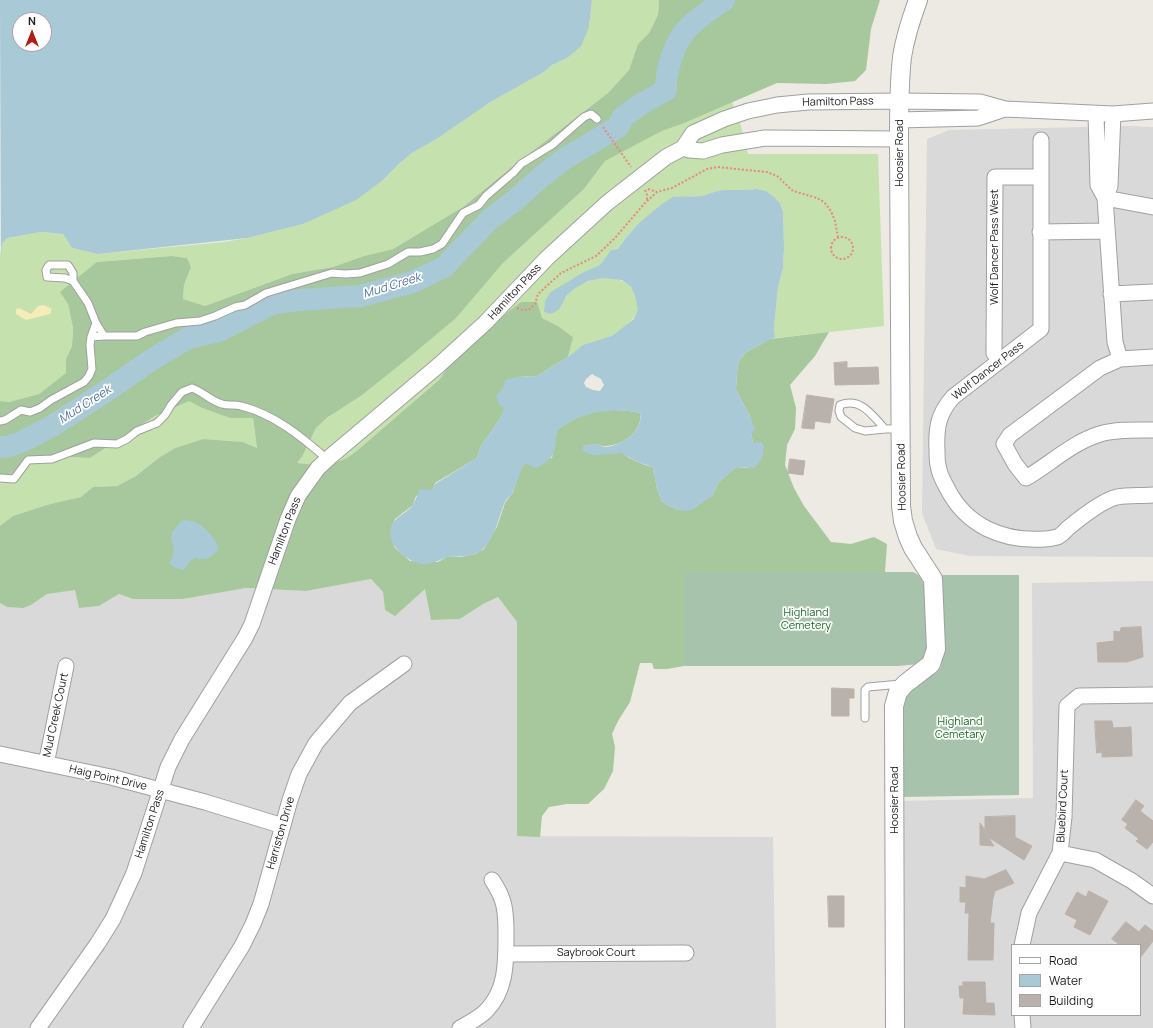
<!DOCTYPE html>
<style>
body{margin:0}
#map{position:relative;width:1153px;height:1028px;overflow:hidden;background:#eceae3;font-family:Manrope,sans-serif}
canvas{display:block}
.legend{position:absolute;left:1011px;top:944px;width:130px;height:72px;box-sizing:border-box;background:#fff;border:1px solid #a4a4a4;margin:0;padding:5px 7px;list-style:none;font-size:12px;color:#1c1c1c}
.legend li{display:flex;align-items:center;gap:8px;height:20px}
.legend b{width:20px;border:1px solid #a4a4a4}
.north{position:absolute;left:12px;top:12px;width:40px;height:40px;box-sizing:border-box;background:#fff;border:1px solid #a4a4a4;border-radius:50%;rotate:0deg;font-size:11px;font-weight:700;line-height:16px;text-align:center;color:#1c1c1c}
.north::after{content:'';display:block;margin:auto;width:14px;height:18px;background:#b21e17;clip-path:polygon(50% 0,100% 100%,50% 72%,0 100%)}
</style>
<div id="map">
<canvas width="1153" height="1028"></canvas>
<ul class="legend">
<li><b style="height:5px;background:#fff"></b>Road</li>
<li><b style="height:11px;background:#a8c9d5"></b>Water</li>
<li><b style="height:11px;background:#b9b2ac"></b>Building</li>
</ul>
<div class="north">N</div>
</div>
<script>
const c = document.querySelector('canvas').getContext('2d');
c.lineJoin = 'round';
function fillPath(path, color) {
  c.fillStyle = color;
  c.fill(path, 'evenodd');
}
function trace(path, color, width, dash) {
  c.strokeStyle = color;
  c.lineWidth = width;
  c.lineCap = dash ? 'butt' : 'round';
  c.setLineDash(dash || []);
  c.stroke(path);
}
function write(font, color, halo, rows, align = 'center') {
  c.font = font + ' Manrope,sans-serif';
  c.lineWidth = 3.5;
  c.setLineDash([]);
  c.textBaseline = 'middle';
  c.strokeStyle = halo;
  c.fillStyle = color;
  for (const [text, x, y, turn = 0] of rows) {
    c.save();
    c.translate(x, y);
    c.rotate((+turn || 0) * Math.PI / 180);
    c.textAlign = isNaN(turn) ? turn : align;
    if (halo) c.strokeText(text, 0, 0);
    c.fillText(text, 0, 0);
    c.restore();
  }
}
fillPath(new Path2D(`
 M1130,126L1153,127V557L970,556L936,549L922,513L927,139L949,130Z
 M371,579L383,592L385,610L425,589L431,620L460,619L483,604L498,597L517,622V836L773,837L776,1028H0V603L7,607L31,605L47,594L75,589L79,608L99,606L119,594L133,599H183L246,588L306,591Z
 M1153,581V1028H900L901,801L1033,798L1032,583ZM1012,945H1140V1015H1012Z`), '#dad9d9');
fillPath(new Path2D(`
 M592,0H659L658,15L649,33L638,44L629,70L608,93L513,166L463,207L393,249L364,256L333,267L292,274L205,306L183,299L184,285L191,267L187,258L172,256L97,262L68,304L73,328L72,346L66,359L67,373L39,394L9,402L0,401V255L2,244L7,238L41,232L63,234L72,248L98,254L223,242L247,238L303,224L383,180L401,162L412,153L435,140L492,101L544,72L552,65L567,58L589,27Z
 M732,102L741,126L748,154H878L884,326L775,338L774,327L778,287L783,268L784,246L783,212L780,203L766,191L757,189L714,192L702,196H690L649,216L638,224L625,239L618,249L611,250L600,265L567,282L560,308C562,303 565,298 568,294C584,276 629,267 636,299C637,302 639,308 638,311C636,319 619,332 612,336C603,341 591,341 583,346C578,349 573,353 568,357L572,336L558,326L542,318L451,362L440,379L359,449L347,458L327,466L297,463L302,457L316,428L502,264L584,189L605,161L662,131Z
 M189,400L202,408L230,418H253L257,448L243,442L203,439L175,448L160,457L136,476L117,486L93,487L81,497L50,504L14,516L0,526V479L48,456L90,458L155,416Z`), '#c5e1ae');
fillPath(new Path2D(`
 M659,0H880L871,29L866,70L855,81L826,84L777,83L684,123L662,131L605,161L584,189L502,264L456,318L407,359L362,395L328,417L316,428L302,457L297,463L327,466L347,458L359,449L440,379L451,362L494,323L521,302H537L542,318L558,326L573,337L568,357L537,376L517,377L501,417L481,446L477,458L435,483L433,490L416,496L413,505L395,519L391,528V536L395,548L410,561L438,562L447,557H461L475,554L484,549L497,527L505,503L513,492L521,469L525,463L552,458L557,430C581,411 611,406 640,413C643,432 622,446 605,446C602,447 599,444 596,444C592,444 587,446 583,446L623,453L629,458L645,465L653,467L657,489L662,502L678,510L712,496L719,482L736,467L748,468L753,443L751,433V418L736,390L737,372L739,361L745,353L770,339L829,332L815,356L790,385L796,408L795,429L787,445L785,465L794,488L804,506L831,542L851,544L874,537L887,544L885,572H685L684,666L667,669H654L652,663H640L630,702L618,721L612,734L615,747L613,771L604,789L588,804H567L549,807L542,816L540,837L517,836V622L498,597L483,604L460,619L431,620L425,589L395,616L385,610L383,592L371,579L306,591L246,588L183,599H133L119,594L99,606L79,608L75,590L47,594L31,605L23,608L7,607L0,603V526L13,516L50,504L81,497L93,487L117,486L136,476L160,457L175,448L203,439L243,442L257,448L253,418H230L202,408L189,401L155,416L90,458L48,456L0,479V401L9,402L39,394L66,373V359L72,346L73,328L68,304L60,292L97,262L172,256L187,258L191,267L184,285L183,299L205,306L292,274L333,267L364,256L393,249L463,207L513,166L608,93L629,70L638,44L649,33L658,15Z`), '#a7c79c');
fillPath(new Path2D(`
 M44,305L52,309L50,314L26,320L16,314V309L19,308L31,314L38,306Z`), '#f6ecb7');
fillPath(new Path2D(`
 M684,572H913C920,575 922,579 924,586L927,651L919,664L898,666H684Z
 M941,575H1019V795L902,797L903,695L907,691L937,672L940,669L942,663Z`), '#a7c3ac');
fillPath(new Path2D(`
 M0,0H592L589,27L581,46L567,58L552,65L544,72L492,101L435,140L412,153L401,162L383,180L356,200L303,224L247,238L98,254L72,248L63,234L41,232L7,238L2,244L1,255ZM20,20H44V44H20Z
 M757,189L766,191L774,197L780,203L783,212L784,246L783,268L778,287L774,327L775,338L770,339L745,353L739,361L737,372L736,390L751,418L755,430L751,433L753,443L761,442L764,445C763,456 763,460 754,468L736,467L719,482L712,496L694,509L688,511L678,510L662,502L657,489L653,467C643,464 631,460 623,453L593,455L582,451L583,446C587,446 592,444 596,444C599,444 602,447 605,447C622,446 644,431 640,413C611,406 581,412 557,430C555,451 556,460 535,468L525,463C519,472 518,482 513,491C511,496 506,499 504,504C498,519 496,536 484,548C476,557 461,556 450,557C441,558 433,565 423,564C407,562 386,545 391,527C395,516 406,514 412,506C416,501 417,494 420,489L433,490L435,484L477,458L481,446L501,417L504,408L499,405L496,396L503,388L505,380L517,377L537,376L568,357L583,345L612,336L634,319L638,310L635,296L631,287L622,280L603,278L588,281L574,289L567,295L560,308L555,312L550,314L544,312L545,301L551,292L582,273L600,265L611,250L618,249L625,239L638,224L662,204L673,197L702,196L714,192L725,190H742ZM592,374L601,379L604,385L600,391L593,390L586,387L584,383L586,379Z
 M182,520C196,520 201,524 210,534C215,540 218,542 218,550C210,559 206,560 195,558L190,561L184,570L175,568L169,563L173,556L174,547L171,540L172,532Z`), '#a8c9d5');
trace(new Path2D(`
 M0,447H7L21,442L52,426L108,390L148,362L188,338L219,331L272,304L298,300L360,296L413,282L444,267L489,220L514,201L541,177L564,159L618,127L623,117L641,104L666,90C665,75 673,47 683,34C690,23 713,8 724,0`), '#a8c9d5', 22);
const building = new Path2D(`
 M847,362V368L878,367L879,384L835,385L834,363Z
 M807,395L834,399L830,423L815,421L814,429L802,428Z
 M790,459L805,461L803,475L788,473Z
 M1141,627L1143,657L1127,662H1098L1097,643L1114,641V631L1120,632L1121,628Z
 M832,688L854,689V698H849V716H832Z
 M1095,721H1112L1113,728L1131,727L1132,756L1102,757V752L1097,753Z
 M1136,800L1144,806L1140,811L1153,821V842L1147,849L1136,841L1139,839L1125,828L1128,824L1122,820Z
 M1015,816V837L1032,846L1024,860L988,837L994,846L980,845V823L985,830V817Z
 M1006,870L1014,883L995,891L993,898L990,923H994L993,960H968L969,913H965L966,902H960V887L966,888V876L984,879Z
 M1089,891L1108,901L1090,935L1074,927L1077,920L1065,914L1077,892L1086,897Z
 M828,896H844V927H829Z
 M1126,922L1139,932L1145,925L1153,931V941L1140,958V945H1120L1112,939Z
 M963,982H985L986,1003H994L995,1015L963,1014L964,998H960L959,986H963Z`);
fillPath(building, '#b9b2ac');
trace(building, '#bcb1a7', 1);
const service = new Path2D(`
 M73,281L65,278L47,277L46,270L49,265H68L73,273V281L88,303L96,323L104,336H137L145,332L176,323L200,321L215,316L235,307L245,305L266,293L332,273L345,274L360,273L388,264L408,252H420L433,249L442,244L463,213L479,205L486,196L514,172L521,164L552,145L584,117L591,114L597,119
 M96,323L91,337L104,336
 M0,421L5,420L21,410L30,412L40,408L51,400L84,382L89,376L92,369L90,345L91,337
 M885,429C872,415 861,397 840,405L839,411L841,417L855,428L865,431L885,429H901
 M0,478L14,479L28,460L52,459L94,443L117,444L127,439L137,431L157,423L165,415L171,405L182,392L192,388C203,392 211,401 222,404C228,406 235,404 241,406C274,414 302,437 327,459
 M865,718V690L868,687L901,684`);
const minor = new Path2D(`
 M1096,114L1098,185L1105,198L1115,342L1120,359
 M899,120L978,118L1005,109
 M1041,140V329L953,397C938,414 936,428 937,450C937,455 937,461 938,465C939,473 943,481 947,488C966,526 1003,542 1045,539C1049,539 1053,538 1057,537C1061,536 1065,531 1068,528C1079,519 1103,500 1117,497C1128,495 1141,496 1153,495
 M683,148L689,150L703,151L722,145L765,138L899,139
 M1105,198L1110,186L1113,114
 M1105,198L1153,207
 M1040,232L1107,231
 M1111,294L1153,292
 M1153,357L1120,359L1100,368L1010,435L1004,444L1015,464L1026,478C1050,464 1073,442 1100,434C1117,429 1136,430 1153,430
 M999,361L994,353L995,177H1040
 M0,754L111,777L205,802L283,826
 M46,764L66,666
 M1060,853L1095,860L1132,881L1153,896
 M1022,945L1029,913L1060,853L1064,817L1067,706L1079,696L1153,695
 M506,954L686,953
 M1022,1015L1023,1028
 M38,1028L98,943L113,919L134,873L168,767L182,739L245,638L252,624L288,519L298,496L318,468L331,456L439,365L485,323L547,258L607,203L666,157L683,148L693,133L724,119L748,111L777,105L808,102L900,101L980,102L1005,109L1113,114L1153,111
 M191,1028L242,946L253,924L261,904L290,800L299,774L316,743L350,703L404,664
 M460,1028C469,1023 479,1018 486,1011C507,990 506,961 506,933C506,922 506,909 502,899C500,893 496,886 492,880`);
const tertiary = new Path2D(`
 M895,1028L894,706L898,692L905,684L931,664L936,649L933,579L913,548L908,537L903,521L901,506L899,139C899,112 899,84 902,57C905,38 911,19 918,0`);
trace(service, '#a0a0a0', 9);
trace(minor, '#a0a0a0', 17);
trace(tertiary, '#a0a0a0', 20);
trace(new Path2D(`
 M603,127L631,167
 M648,189L657,192
 M645,190L647,195V201
 M831 248a11 11 0 1 1 22 0a11 11 0 1 1-22 0Z
 M517,308L523,310L530,309L535,304L538,294L561,273L596,256L615,238L644,204L657,192L672,188L707,169L718,167L746,170L767,172L777,176L793,191L817,198L824,202L831,211L835,221L838,237`), '#e98977', 2, [2, 2]);
trace(service, '#fff', 7);
trace(minor, '#fff', 15);
trace(tertiary, '#fff', 18);
write('11px', '#1c1c1c', '#fff', [
 ["Hamilton Pass",838,102,-1],
 ["Hoosier Road",900,153,-90],
 ["Wolf Dancer Pass West",995,247,-90],
 ["Hamilton Pass",515,292,-47],
 ["Wolf Dancer Pass",988,371,-38],
 ["Hoosier Road",902,477,-91],
 ["Hamilton Pass",285,531,-69],
 ["Mud Creek Court",56,715,-78],
 ["Haig Point Drive",108,778,13],
 ["Hoosier Road",895,800,-90],
 ["Bluebird Court",1063,806,-87],
 ["Hamilton Pass",150,824,-72],
 ["Harriston Drive",281,833,-74],
 ["Saybrook Court",596,953]
]);
write('11px', '#176d23', '#fff', [
 ["Highland",806,613],
 ["Cemetery",806,626],
 ["Highland",960,722],
 ["Cemetary",960,735]
]);
write('italic 12px', '#5476a0', '#fff', [
 ["Mud Creek",392,286,-17],
 ["Mud Creek",85,405,-33]
]);
</script>
